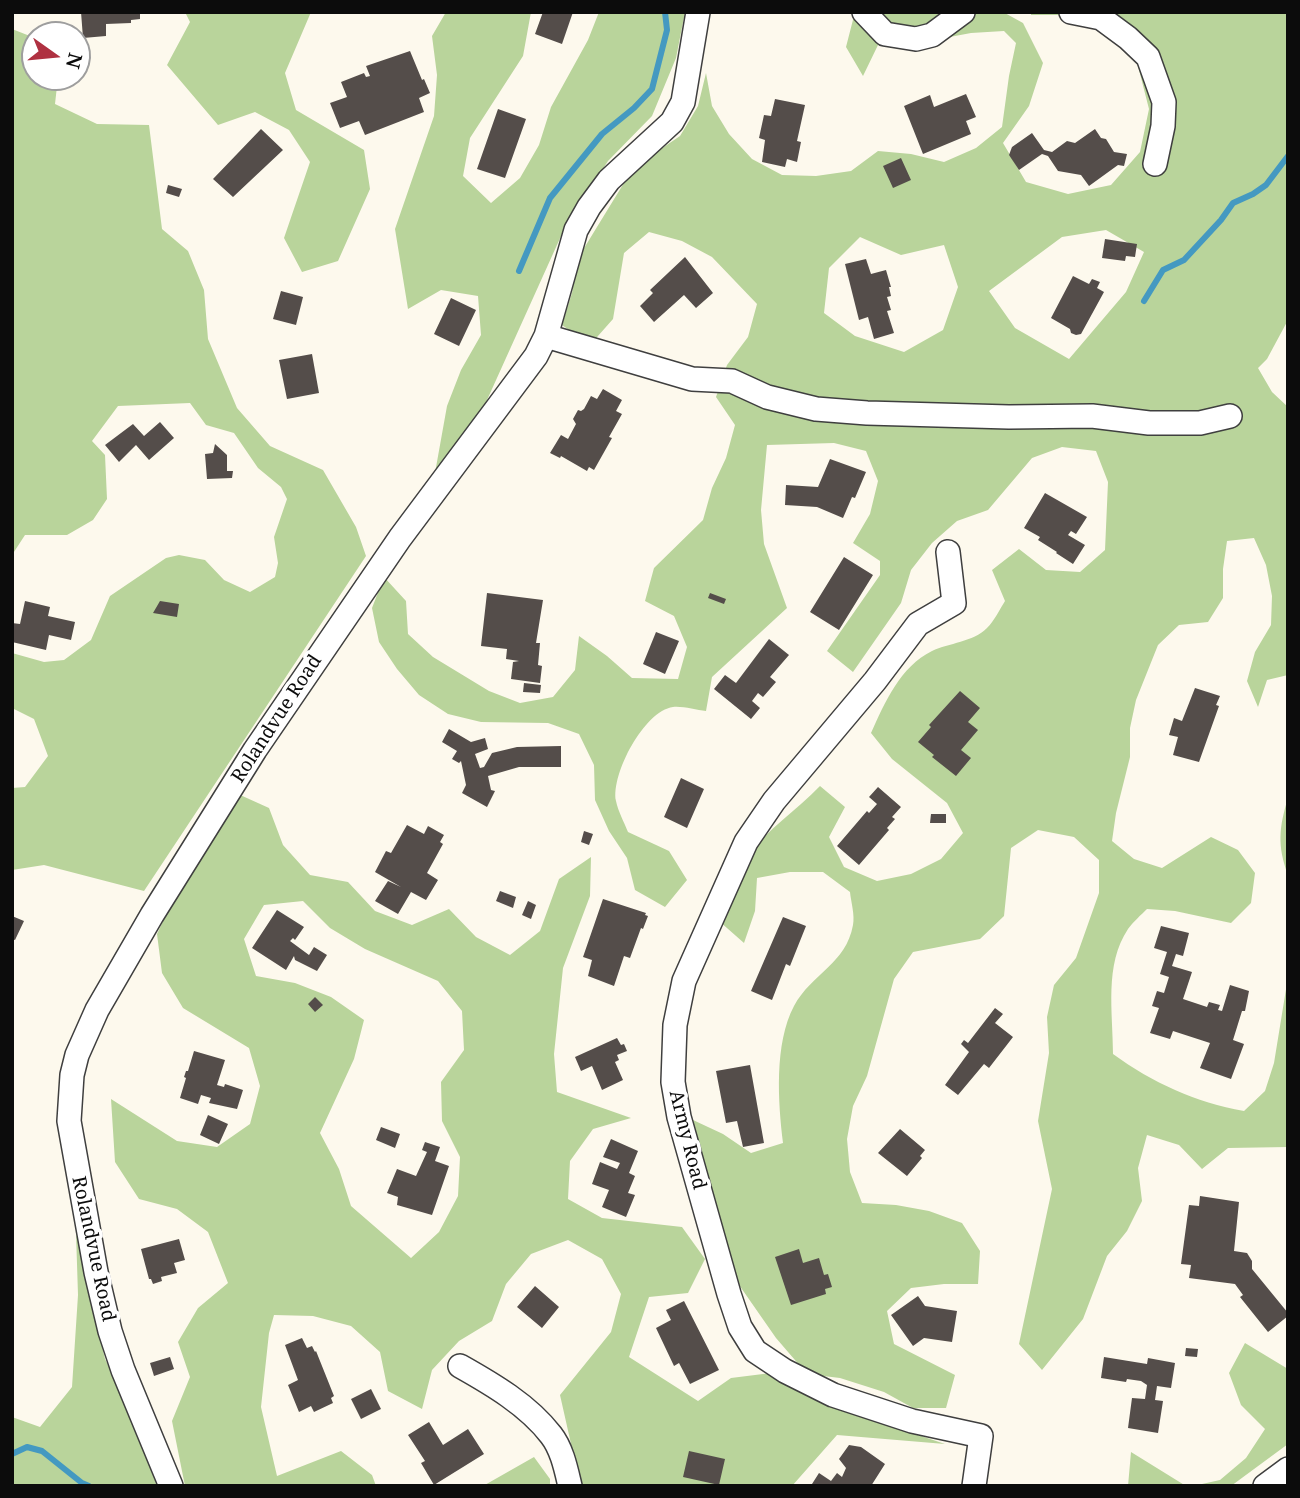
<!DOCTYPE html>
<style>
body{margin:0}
#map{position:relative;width:1300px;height:1498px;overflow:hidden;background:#fdf9ed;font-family:"Noto Serif",serif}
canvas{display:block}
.frame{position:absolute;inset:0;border:14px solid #0c0c0c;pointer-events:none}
.north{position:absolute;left:21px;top:21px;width:70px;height:70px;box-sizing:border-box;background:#fff;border:2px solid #9e9e9e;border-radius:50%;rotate:105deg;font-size:19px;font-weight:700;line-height:28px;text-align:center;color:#0c0c0c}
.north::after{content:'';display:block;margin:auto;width:24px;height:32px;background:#af3141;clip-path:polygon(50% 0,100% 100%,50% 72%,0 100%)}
</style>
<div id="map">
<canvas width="1300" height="1498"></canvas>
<div class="frame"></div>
<div class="north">N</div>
</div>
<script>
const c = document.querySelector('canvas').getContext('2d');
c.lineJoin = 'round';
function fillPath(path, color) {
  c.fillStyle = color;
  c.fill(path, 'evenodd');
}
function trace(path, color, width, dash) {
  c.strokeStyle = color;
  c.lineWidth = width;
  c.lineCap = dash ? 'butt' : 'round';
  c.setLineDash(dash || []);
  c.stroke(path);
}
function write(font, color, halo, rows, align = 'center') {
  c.font = font + ' "Noto Serif",serif';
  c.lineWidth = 7;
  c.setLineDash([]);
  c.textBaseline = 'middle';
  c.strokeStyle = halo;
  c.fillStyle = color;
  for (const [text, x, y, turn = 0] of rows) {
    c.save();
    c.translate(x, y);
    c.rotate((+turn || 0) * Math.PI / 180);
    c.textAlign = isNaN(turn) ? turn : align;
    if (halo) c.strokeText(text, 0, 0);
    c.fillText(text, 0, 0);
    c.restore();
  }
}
fillPath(new Path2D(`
 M185,12H311L285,73L296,110L364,150L370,189L338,261L302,272L284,238L310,162L289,130L255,112L218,125L167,65L190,22Z
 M446,12H531L523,56L470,138L463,176L491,203L520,178L539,145L551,107L588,40L599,12H685L676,58L652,116L608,161L566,225L478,420L433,484L447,406L461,370L481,335L478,296L441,290L408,309L395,229L434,116L437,75L432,36Z
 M855,12H1003L1023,23L1043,63L1029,106L1003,143L1026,182L1068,194L1111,185L1140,152L1149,109L1138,66L1117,28L1075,15H1031V12H1288V320L1267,359L1258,368L1272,392L1288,407V675L1267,680L1258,707L1247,681L1255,652L1271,625L1272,596L1266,565L1254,538L1227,541L1223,569V598L1208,622L1179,625L1158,645L1136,700L1130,728V757L1116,813L1112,841L1134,859L1162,868L1211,837L1238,850L1255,873L1251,903L1231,923L1175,911L1147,909C1141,915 1133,922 1128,929C1104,965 1113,1012 1113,1054C1153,1083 1195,1102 1244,1111L1265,1091L1274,1063L1288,977V1147L1228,1148L1202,1169L1179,1145L1147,1135L1138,1168L1142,1201L1127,1231L1107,1256L1083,1319L1042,1370L1019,1344L1052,1189L1038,1121L1049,1053L1047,1017L1054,985L1076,958L1099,893V860L1074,837L1038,830L1011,848L1004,916L980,939L913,952L894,979L867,1076L853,1106L847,1139L850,1172L862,1203L896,1205L929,1211L962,1223L980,1251L978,1284H944L911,1288L887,1311L894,1344L955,1375L946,1408H913L884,1392L840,1378L807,1374L776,1338L737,1282L697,1154L693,1120L723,1134L751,1153L783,1143C778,1102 774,1044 794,1006C812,973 846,964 853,925C855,915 851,902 850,892L823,872H790L757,878L755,911L744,943L719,921C727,902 736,871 748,855C768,829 797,810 820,786L845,807L829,837L844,867L877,881L911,874L941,859L963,833L947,803L892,759L871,733C885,702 900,667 932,651C949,643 973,642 987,628C994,621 1000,609 1005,601L992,570L1019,549L1046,570L1080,572L1105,550L1108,482L1096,451L1062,447L1032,458L988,510L957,521L932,543L911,570L901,603L853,672L827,651L880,575V561L853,543L870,514L878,481L866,451L834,443L767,445L761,510L764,544L787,608L712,677L706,711C696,710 683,706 673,707C644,711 611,774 616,801C618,811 624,822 628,832L669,851L687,880L665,907L635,890L627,858L609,831L595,800L594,765L579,734L548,723L481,722L448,714L419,695L397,669L379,642L372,608L384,577L406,601L408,634L433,657L489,691L520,703L553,697L575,670L579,636L607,656L632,678L678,679L687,647L674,616L645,601L654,568L703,520L712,488L726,458L735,425L716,397L727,365L748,337L757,304L712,257L682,241L649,232L624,253L613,319L590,345L562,325L572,293L578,258L627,178L652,155L680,136L698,106L706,73L712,106L729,134L752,159L782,175L816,176L851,171L878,151L911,154L944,162L976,148L1002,127L1009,76L1016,43L1004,31L971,33L939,39L907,29L878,45L863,76L846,47ZM1106,230L1144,252L1126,292L1069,359L1015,328L989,291L1062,237ZM860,237L901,255L944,245L958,287L943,330L904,352L855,336L824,313L829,268Z
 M12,29L35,38V77H58L55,104L97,124L149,125L162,229L188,251L204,290L208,339L237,408L270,446L323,470L356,527L366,556L144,891L44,865L12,870V788L25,787L48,756L34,719L12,708V653L44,662L64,660L91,640L110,596L166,558L179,555L205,560L224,580L250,592L275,577L278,563L274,537L287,499L281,487L258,468L234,433L206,425L190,403L118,406L92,441L105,455L107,499L93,520L67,535H25L12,555Z
 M238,794L269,808L283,845L310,875L348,882L375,911L412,925L449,909L476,937L510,955L540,931L559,879L591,857L590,896L563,968L554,1054L557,1092L631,1118L593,1129L570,1161L568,1199L602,1218L682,1227L705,1259L688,1293L649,1297L629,1357L698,1401L731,1378L771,1373L832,1406L945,1444L837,1435L792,1486H578L576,1466L560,1395L611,1332L621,1294L602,1259L568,1240L531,1254L506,1284L492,1321L459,1341L432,1370L422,1409L388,1391L380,1352L351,1326L313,1316L274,1315L269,1333L261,1407L277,1476L341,1451L372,1475L376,1486H185L172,1421L190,1377L178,1342L198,1308L228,1283L208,1232L177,1209L139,1199L115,1162L111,1099L177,1141L217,1147L250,1124L260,1086L249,1048L183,1008L162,973L157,934L191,861ZM303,901L330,928L365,949L438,981L462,1011L464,1050L441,1082L442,1121L460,1157L458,1196L439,1232L411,1258L351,1206L339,1169L320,1133L354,1059L364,1020L331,997L295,983L256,976L244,939L264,905Z
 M1288,798V875C1277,846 1279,827 1288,798Z
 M76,1233L105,1359L126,1400L157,1486H12V1417L40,1427L72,1387L78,1295Z
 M1245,1343L1288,1369V1444L1231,1486H1193L1220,1480L1246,1458L1265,1429L1241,1405L1229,1373Z
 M1131,1452L1186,1486H1128Z
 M534,1457L550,1479V1486H483Z`), '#b9d49b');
trace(new Path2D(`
 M519,271L550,198L602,134L634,108L652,89L667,30L665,12
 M1144,301L1163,270L1184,260L1221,220L1233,203L1253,194L1266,185L1288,156
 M12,1454L27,1447L42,1451L82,1483L89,1486`), '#4499c1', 6);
fillPath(new Path2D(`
 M81,12H140V19L131,20V23L106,24V36L83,38Z
 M543,12H573L562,44L535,34Z
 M410,51L422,80L424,79L430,93L419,98L424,112L365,135L359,121L340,128L330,103L347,97L341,82L364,73L366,77L370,76L366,66Z
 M966,94L976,117L966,121L971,134L923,154L904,106L930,95L934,107Z
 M775,99L805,105L797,141L801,142L797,162L787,159L785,167L762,162L765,140L759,138L764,115L771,116Z
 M498,109L526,119L505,178L477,169Z
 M261,129L283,150L233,197L213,179Z
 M1095,129L1101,138L1106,139L1114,152L1127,154L1124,166L1118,165L1089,186L1081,175L1058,171L1048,156L1042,154L1019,170L1009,155L1012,147L1032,133L1044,150L1052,152L1067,141L1075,143Z
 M901,158L911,180L893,188L883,166Z
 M168,185L182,189L179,197L166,193Z
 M1105,239L1137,244L1135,257L1126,256L1125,261L1102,258Z
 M685,257L713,293L696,308L684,295L654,322L640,306L653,293L650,290Z
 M866,259L871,274L886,270L891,287H889L891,296L887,297L891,310L887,311L894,333L874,339L868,317L859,320L845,264Z
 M1073,276L1089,284L1092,279L1100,282L1097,288L1104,292L1081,334L1076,335L1071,333L1070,329L1051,318Z
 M281,291L303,297L296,325L273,319Z
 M451,298L476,310L459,346L434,334Z
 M312,354L319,393L287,399L279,360Z
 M603,389L622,400L616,411L622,414L609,437L612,438L594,470L589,467L587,471L561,456L560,458L550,453L561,435L568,439L576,424L573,419L578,410L581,411L584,409L591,396L597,399Z
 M160,422L174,438L149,460L136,445L119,462L105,445L133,424L144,436Z
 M215,444L227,455V471H233L232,478L207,479L205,454L213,453Z
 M830,459L866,472L855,498L852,497L843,518L817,507L785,505L786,485L818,487Z
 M1045,493L1087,517L1076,534L1071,531L1068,535L1085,545L1073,564L1056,553L1057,552L1038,540L1040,537L1024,528Z
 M844,557L873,575L839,630L810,612Z
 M487,593L543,600L536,643H540L538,665L542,666L540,683L511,679L513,662L519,661L506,659L507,649L481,646Z
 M710,593L726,599L724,604L708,598Z
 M25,601L50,607L48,616L75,622L71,640L49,635L46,650L12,642V623L20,624Z
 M160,601L179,604L177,617L153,613Z
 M656,632L679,641L665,674L643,664Z
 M769,639L789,655L770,677L776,682L763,697L758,693L752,701L760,708L751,719L714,689L725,675L736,683Z
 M524,683L541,685L540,693L523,692Z
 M1195,688L1220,696L1216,705L1219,706L1199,762L1173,755L1178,737L1169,735L1174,718L1182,721Z
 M960,691L980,708L968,722L978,730L961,750L971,758L956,776L932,757L934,755L918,742L931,727L929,725Z
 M449,729L471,742L485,738L488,749L475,754L480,768L484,767L492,753L517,747L561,746V767H519L488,776L491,790L495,791L487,807L462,793L466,785L461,761L459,763L452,759L457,751L442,742Z
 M681,778L704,789L687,828L664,817Z
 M878,787L901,807L892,817L895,819L887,828L889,830L859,865L837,846L867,811L869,813L877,804L869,797Z
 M931,814H946V823H930Z
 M407,825L424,834L428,826L444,835L440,842L443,844L427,873L438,880L426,900L411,892L398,914L375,901L388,881L401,887L375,872L386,851L391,853Z
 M584,831L593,834L589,845L581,842Z
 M500,891L516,897L513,908L496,901Z
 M603,899L646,913L645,915L648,916L643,929L641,928L630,958L624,956L614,986L588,976L592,960L583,957Z
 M528,901L536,905L531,919L522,915Z
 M277,910L304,927L295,940L293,938L290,941L309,955L314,947L327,955L317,971L295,960L294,956L286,970L252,948Z
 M12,916L24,921L15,940L12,939Z
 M783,917L806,926L790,966L786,964L772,1000L751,991Z
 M1161,926L1189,933L1183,956L1176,954L1172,966L1192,972L1183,999L1207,1007L1209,1002L1220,1005L1218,1010L1222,1011L1230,985L1249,991L1245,1011H1242L1233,1040L1244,1044L1231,1079L1200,1068L1210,1043L1173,1031L1170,1039L1150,1033L1159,1008L1152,1006L1157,991L1164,993L1169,977L1160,974L1167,952L1154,948Z
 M315,997L323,1005L315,1012L308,1004Z
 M995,1008L1003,1014L995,1023L1013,1037L989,1068L984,1064L958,1095L945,1085L969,1052L961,1044L964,1040L968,1043Z
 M617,1038L621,1045L624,1044L627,1051L617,1055L619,1060L615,1062L623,1080L602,1090L592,1066L581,1071L575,1057Z
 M194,1051L225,1060L217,1085L224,1087L225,1084L243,1090L237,1109L209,1103L211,1098L201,1095L198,1104L180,1098L186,1078L184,1077L186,1071H188Z
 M750,1065L764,1143L743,1147L737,1121L726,1123L716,1071Z
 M208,1115L228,1124L219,1144L200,1135Z
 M381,1127L400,1134L395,1148L376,1140Z
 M900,1129L925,1150L920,1156L922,1158L907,1176L878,1153Z
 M611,1139L638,1151L629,1173L635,1176L628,1193L635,1195L626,1217L602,1207L609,1190L592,1184L600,1162L617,1169L620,1163L603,1157Z
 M425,1142L440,1147L435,1161L449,1166L432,1215L397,1205L398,1197L387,1193L397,1169L416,1176L427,1152L422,1150Z
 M1200,1196L1239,1202L1234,1251L1247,1253L1252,1261V1269L1288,1313V1316L1268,1332L1240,1297L1243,1295L1235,1284L1189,1278L1191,1265L1181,1264L1189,1205L1199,1206Z
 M179,1239L185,1260L174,1263L177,1273L161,1277L162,1281L153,1284L151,1279H149L141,1249Z
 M799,1249L803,1263L819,1258L824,1275L828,1274L832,1287L825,1289L826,1294L791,1305L775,1257Z
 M535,1286L559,1307L542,1328L517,1307Z
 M918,1296L925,1306L957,1311L952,1342L924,1338L913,1346L891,1315Z
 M684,1301L719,1370L690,1384L679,1363L674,1366L656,1328L671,1320L666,1310Z
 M302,1338L307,1348L312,1346L315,1352L316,1351L334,1396L331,1398L333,1403L314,1412L311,1406L299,1412L288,1385L298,1380L285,1345Z
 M1186,1348L1198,1349L1197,1357L1185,1356Z
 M170,1357L174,1369L154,1376L150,1363Z
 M1104,1357L1147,1364L1148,1358L1175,1363L1171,1388L1157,1386L1155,1400L1163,1401L1158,1433L1128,1428L1132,1398L1145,1399L1147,1385L1141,1381L1127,1379L1126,1382L1101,1378Z
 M371,1389L381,1409L361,1419L351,1399Z
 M429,1422L443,1445L468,1429L484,1454L434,1485L421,1463L425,1461L408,1435Z
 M849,1445L861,1447L885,1464L871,1486L812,1484L819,1473L831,1481L837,1473L842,1477L846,1468L839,1459Z
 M689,1451L725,1459L719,1485L683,1477Z`), '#544d4a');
const minor = new Path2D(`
 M864,12L885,34L916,39L932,35L963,12
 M1071,12L1101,18L1128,38L1148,57L1164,102L1163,126L1155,164
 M546,336L692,379L732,381L767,397L816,409L867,413L1009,417L1092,416L1149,423H1200L1230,416
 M948,552L954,603L918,624L875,681L774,801L746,842L684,981L675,1025L673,1082L679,1117L729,1294L740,1327L755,1351L785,1371L833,1395L912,1421L981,1436L974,1486
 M460,1366C492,1384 528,1405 551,1435C562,1449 566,1469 570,1486
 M171,1486L123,1370L110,1331L96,1272L69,1121L72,1075L77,1055L97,1010L152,915L255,750L400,538L536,356L546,336L576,230L589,207L609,180L672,122L683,102L698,12
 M1265,1486L1288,1469`);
trace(minor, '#3f3f3f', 26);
trace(minor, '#fff', 23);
write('19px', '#0c0c0c', '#fff', [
 ["Rolandvue Road",277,719,-57],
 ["Army Road",687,1140,76],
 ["Rolandvue Road",93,1249,78]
]);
</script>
